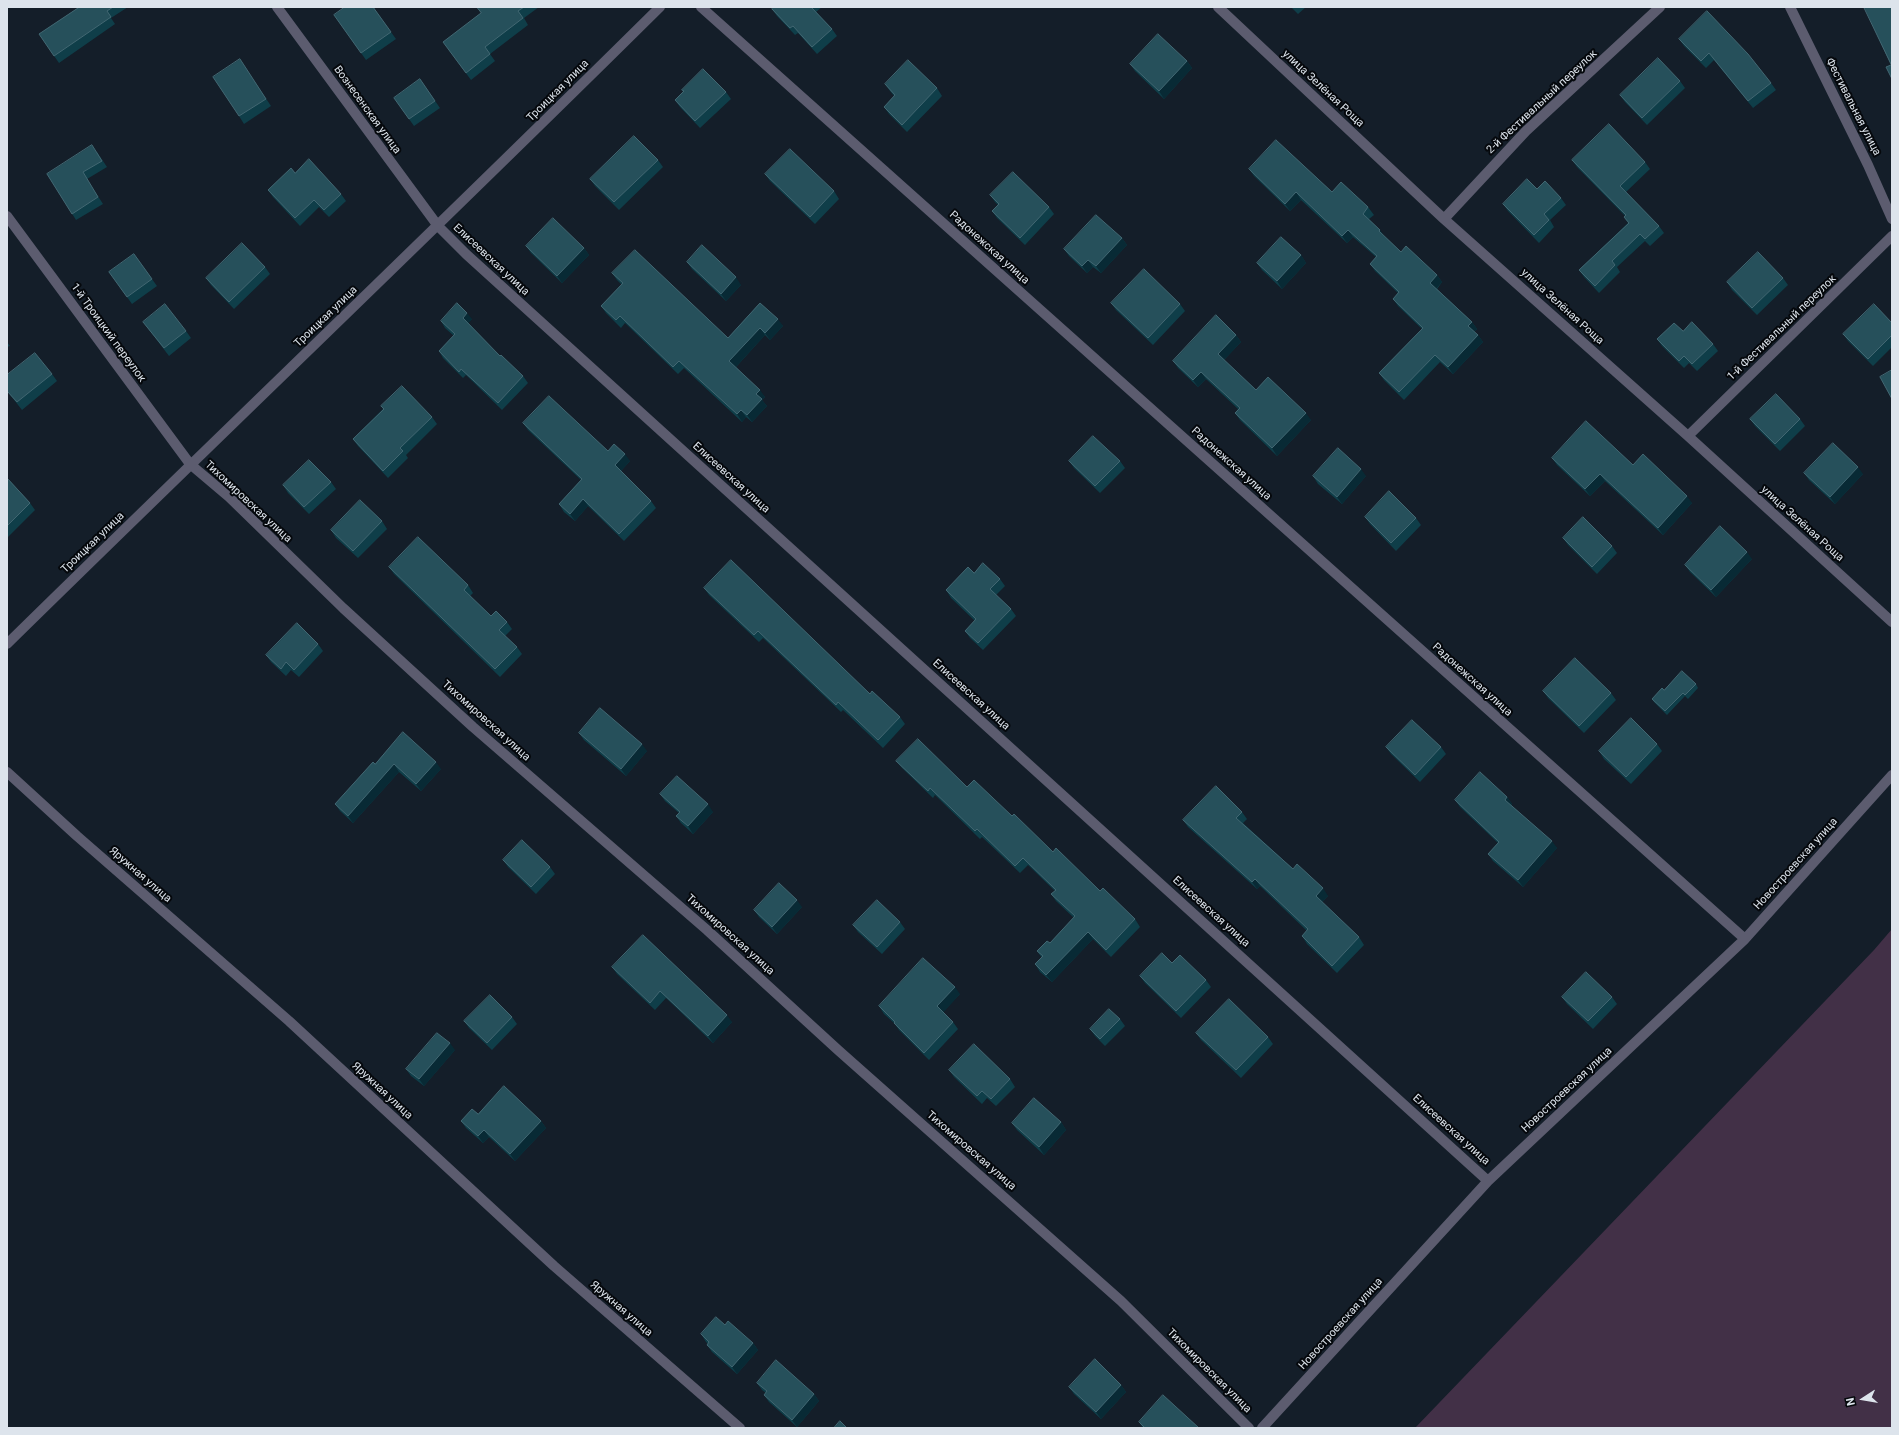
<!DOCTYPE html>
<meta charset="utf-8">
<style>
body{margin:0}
#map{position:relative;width:1899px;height:1435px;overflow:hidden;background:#141e29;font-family:Roboto,sans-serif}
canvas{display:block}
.frame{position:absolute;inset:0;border:8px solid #dde4ec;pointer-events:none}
.north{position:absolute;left:1843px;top:1379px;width:40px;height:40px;-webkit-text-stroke:3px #05080c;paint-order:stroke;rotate:258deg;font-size:11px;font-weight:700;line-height:16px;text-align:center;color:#dde4ec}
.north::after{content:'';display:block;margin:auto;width:14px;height:18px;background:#dde4ec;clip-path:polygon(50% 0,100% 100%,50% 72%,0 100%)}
</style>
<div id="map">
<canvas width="1899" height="1435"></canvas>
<div class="frame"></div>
<div class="north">N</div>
</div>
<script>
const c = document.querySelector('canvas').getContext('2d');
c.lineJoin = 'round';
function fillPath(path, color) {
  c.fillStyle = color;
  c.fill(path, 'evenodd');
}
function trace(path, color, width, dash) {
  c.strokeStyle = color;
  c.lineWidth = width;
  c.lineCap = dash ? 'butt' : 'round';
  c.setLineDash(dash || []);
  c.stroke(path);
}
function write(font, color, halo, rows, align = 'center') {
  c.font = font + ' Roboto,sans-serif';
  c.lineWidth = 4;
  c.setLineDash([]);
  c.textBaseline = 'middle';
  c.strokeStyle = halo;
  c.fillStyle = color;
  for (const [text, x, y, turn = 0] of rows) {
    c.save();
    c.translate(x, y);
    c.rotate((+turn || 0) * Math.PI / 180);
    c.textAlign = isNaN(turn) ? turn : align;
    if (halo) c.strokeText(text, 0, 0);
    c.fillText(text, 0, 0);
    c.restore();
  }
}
fillPath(new Path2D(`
 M1892,929V1428H1415L1874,950Z`), '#423047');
trace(new Path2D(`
 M277,7L438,226L466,254L1488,1181
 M701,7L1745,939
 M1218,7L1444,219L1688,436L1892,622
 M1790,7L1868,165L1892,219
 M7,216L190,464L229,497L343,608L473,727L707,930L838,1050L1121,1301L1249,1428
 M1444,219L1526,131L1660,7
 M1688,436L1892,236
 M7,644C224,431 444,221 660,7
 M7,772L77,836L289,1021L554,1266L740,1428
 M1262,1428L1488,1181L1745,939L1892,775`), '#5c5c6f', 10);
fillPath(new Path2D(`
 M77,7H128L111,18L115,24L59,63L39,34L78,8Z
 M373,7L396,39L366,60L334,15Z
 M477,7H539L524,18L528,25L490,54L495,61L471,80L448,49L481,13Z
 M774,7H822L816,12L832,29L837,36L817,54L798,33L795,35L777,16L772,9Z
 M1291,7H1306L1298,14Z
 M1679,39L1771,83L1776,90L1753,108L1714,60L1706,68L1684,46Z
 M1187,61L1192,68L1164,99L1135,71L1130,64Z
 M245,67L271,106L244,124L239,116Z
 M420,79L440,108L414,126L394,98Z
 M1680,81L1685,88L1647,125L1625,102L1620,95Z
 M885,84L937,88L942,96L907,132L889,114L884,107L894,96L890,91Z
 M682,90L726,92L731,99L700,128L680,107L675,100L683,92Z
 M97,152L107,167L87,179L103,204L76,220L47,174Z
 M658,160L663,167L619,210L595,186L590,179Z
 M1572,160L1645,162L1650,169L1626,192L1659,226L1664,233L1650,246L1645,241L1617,267L1620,272L1599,293L1584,277L1579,270L1628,223L1624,217L1625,216L1577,167Z
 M1249,169L1332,192L1368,207L1374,215L1369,219L1385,237L1401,252L1437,275L1442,282L1437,289L1472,322L1477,329L1474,332L1478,335L1483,342L1453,374L1440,362L1404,400L1384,380L1379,373L1422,329L1398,306L1393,299L1398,293L1375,271L1370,264L1376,257L1353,237L1347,243L1301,200L1290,211L1254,176Z
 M295,173L341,194L346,201L329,217L319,207L300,226L273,197L268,190Z
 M765,174L834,191L839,199L815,224L770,181Z
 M1537,189L1561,198L1566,205L1550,220L1554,227L1539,243L1508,211L1503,204Z
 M990,195L1049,207L1054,214L1025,245L997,218L992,211L998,205L995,202Z
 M1122,238L1127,245L1101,273L1093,267L1087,273L1069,256L1064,249Z
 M526,246L584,248L589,255L562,283L531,253Z
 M134,254L157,286L132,304L109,272Z
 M1301,255L1306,263L1282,289L1262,270L1257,263Z
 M687,262L741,285L726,301L692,269Z
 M265,267L270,274L234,309L211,285L206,278Z
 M612,273L728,338L760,303L783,326L770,340L765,335L736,367L765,397L762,400L767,406L752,422L746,417L742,422L684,368L678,374L625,323L621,328L606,313L601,306L622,285L617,280Z
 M1783,278L1788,285L1757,315L1732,290L1727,282Z
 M1111,303L1180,304L1185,311L1153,345L1116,310Z
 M472,319L468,323L500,356L523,376L528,383L502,410L466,375L463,378L443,358L439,351L454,336L445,328L441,321Z
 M143,322L186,331L191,338L169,356Z
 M1892,323V347L1873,366L1848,341L1843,334Z
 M1683,331L1713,344L1718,351L1697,371L1689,363L1684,368L1662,346L1657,339Z
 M1236,335L1241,342L1224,360L1256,390L1311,420L1277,456L1240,420L1235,413L1238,409L1206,379L1198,387L1178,368L1173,361Z
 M7,342L10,346L7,347Z
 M52,374L57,381L22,410L7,391V375Z
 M381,406L432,417L437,424L406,455L408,458L388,478L358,446L353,439L383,409Z
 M1750,419H1800L1805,426L1780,451L1755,426Z
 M523,423L608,451L630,461L621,471L651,501L656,508L624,541L588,506L575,521L564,512L559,504L581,480L528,430Z
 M1552,458L1633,465L1692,503L1663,535L1605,481L1590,496L1557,465Z
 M1069,461H1120L1125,468L1100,493L1074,468Z
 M1804,473L1863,474L1835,504L1809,480Z
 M1313,476H1366L1342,504L1318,484Z
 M7,478L30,503L35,510L7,538Z
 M331,482L336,489L309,514L288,493L283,485Z
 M1365,517L1416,518L1421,525L1396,551L1370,524Z
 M382,521L387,529L358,558L336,538L331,530Z
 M1563,538L1612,546L1617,553L1597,574L1568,545Z
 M1752,559L1716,597L1690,572L1685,565Z
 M389,567L468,585L473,593L470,596L491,616L507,622L512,629L505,636L517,647L522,654L500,677L394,574Z
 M974,573L1000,579L1005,586L996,595L1011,609L1016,616L983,650L970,638L965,631L975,621L951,598L946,590Z
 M704,588L870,694L900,717L905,724L883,748L843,710L841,712L763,638L759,642L709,595Z
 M318,644L323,651L299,677L291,670L286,676L271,662L266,655Z
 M1696,684L1698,688L1688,699L1685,696L1667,715L1654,702L1652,699L1664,690Z
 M1543,691L1611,693L1616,700L1584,733L1548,698Z
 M579,733L647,751L626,776L584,740Z
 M1657,744L1662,751L1631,784L1604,759L1599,751Z
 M1386,747H1441L1446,754L1420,782L1391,754Z
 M896,761L967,787L1012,816L1053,852L1135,919L1140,927L1111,957L1093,939L1052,982L1040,972L1035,964L1042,958L1037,951L1050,943L1074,918L1056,901L1051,894L1055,891L1028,865L1020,873L982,837L980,839L935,795L933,798L902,768Z
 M375,764L441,769L421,791L399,772L353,823L340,811L335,804Z
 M660,794L713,812L693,834L681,823L676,816L679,813L665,801Z
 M1507,797L1512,804L1511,805L1557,848L1523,887L1493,861L1488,854L1498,843L1460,807L1455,800Z
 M1242,812L1247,819L1243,823L1293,869L1328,896L1322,902L1359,937L1364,945L1337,973L1307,944L1302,936L1307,931L1260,886L1257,889L1188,827L1183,820Z
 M503,860L550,867L555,874L536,894L508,867Z
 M802,907L777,934L759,917L754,910Z
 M900,922L905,929L882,954L858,932L853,925Z
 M1172,963L1206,980L1211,987L1181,1018L1145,983L1140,976Z
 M612,967L732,1022L713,1043L666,998L655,1010L617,974Z
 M960,994L943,1012L953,1022L958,1029L929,1060L899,1030L894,1023L884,1014L879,1006Z
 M1562,997H1612L1617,1004L1593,1029L1567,1004Z
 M512,1017L517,1024L492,1050L469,1028L464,1021Z
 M1120,1019L1125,1026L1105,1046L1095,1036L1090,1029Z
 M1196,1033L1268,1037L1273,1044L1241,1078L1201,1040Z
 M455,1050L424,1086L411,1076L406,1069Z
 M949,1070L1010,1079L1015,1087L996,1106L987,1098L982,1104L954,1077Z
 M478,1114L541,1121L546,1128L515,1161L489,1137L483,1143L466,1128L461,1121Z
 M1061,1122L1066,1130L1044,1155L1017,1130L1012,1123Z
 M725,1325L753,1343L758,1350L737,1374L712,1352L707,1345L708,1344L706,1342L701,1334Z
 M757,1383L814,1394L819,1401L797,1427L769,1402L764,1395L766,1393L762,1390Z
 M1121,1385L1126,1392L1101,1419L1074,1394L1069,1387Z
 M1139,1422L1199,1428H1143Z`), '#0f3e49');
fillPath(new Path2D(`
 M1187,61L1192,68L1164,99L1159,91Z
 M1296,192L1301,200L1290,211L1285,204Z
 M1348,230L1353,237L1347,243L1342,236Z
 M1380,230L1385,237L1379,231Z
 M1122,238L1127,245L1101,273L1096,266Z
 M584,248L589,255L562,283L557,276Z
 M1301,255L1306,263L1282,289L1277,281Z
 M1088,260L1093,267L1087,273L1082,266Z
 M1437,275L1442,282L1435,290L1430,283Z
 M736,277L741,285L726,301L721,294Z
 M467,313L472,319L468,324L463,318Z
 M778,319L783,326L770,340L765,333Z
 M1472,322L1477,329L1473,333L1468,326Z
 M760,328L765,335L734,369L729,361Z
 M1236,335L1241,342L1223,361L1218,354Z
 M1478,335L1483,342L1453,374L1448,367Z
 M1201,372L1206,379L1198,387L1193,380Z
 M760,390L765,397L762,400L767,406L752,422L747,415L756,394Z
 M741,410L746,417L742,422L737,414Z
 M1306,413L1311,420L1277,456L1272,448Z
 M625,454L630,461L620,472L615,465Z
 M1858,467L1863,474L1835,504L1830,497Z
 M1361,469L1366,476L1342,504L1337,497Z
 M1600,474L1605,481L1590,496L1585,489Z
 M1687,496L1692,503L1663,535L1658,528Z
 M583,499L588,506L575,521L570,514Z
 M1747,552L1752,559L1716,597L1711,590Z
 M642,744L647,751L626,776L621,769Z
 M436,762L441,769L421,791L416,784Z
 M394,764L399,772L353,823L348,816Z
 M1507,797L1512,804L1510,807L1505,800Z
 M708,804L713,812L693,834L688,826Z
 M1552,841L1557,848L1523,887L1518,880Z
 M1255,879L1260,886L1257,889L1252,882Z
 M1323,888L1328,896L1321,903L1316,896Z
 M797,900L802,907L777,934L772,927Z
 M1088,932L1093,939L1052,982L1046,975Z
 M955,987L960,994L942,1014L937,1006Z
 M727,1015L732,1022L713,1043L708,1036Z
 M450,1043L455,1050L424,1086L419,1079Z
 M541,1121L546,1128L515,1161L510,1154Z
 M1061,1122L1066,1130L1044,1155L1039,1147Z
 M484,1130L489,1137L483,1143L478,1136Z
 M753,1343L758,1350L737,1374L732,1367Z
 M1121,1385L1126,1392L1101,1419L1096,1412Z
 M814,1394L819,1401L797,1427L792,1420Z`), '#082a35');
const building = new Path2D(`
 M77,7H113L107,11L111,17L54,56L39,34L78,8Z
 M345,7H373L391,32L361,53L334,15Z
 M477,7H524L518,11L523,18L485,47L490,54L466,73L443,42L481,13Z
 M774,7H811L832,29L812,47L793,26L790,28L772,9Z
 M1864,7H1892V79L1886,67L1891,65Z
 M1707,11L1748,54L1771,83L1748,101L1709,53L1701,61L1679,39Z
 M1158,34L1187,61L1159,91L1130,64Z
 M1658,58L1680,81L1642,118L1620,95Z
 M240,59L266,99L239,116L213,77Z
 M908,60L937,88L902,125L884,107L895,95L885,84Z
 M703,69L726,92L695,121L675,100L684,91L682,90Z
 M420,79L435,101L409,119L394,98Z
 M1609,124L1645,162L1620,186L1659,226L1645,239L1640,234L1612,261L1615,265L1595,286L1579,270L1629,223L1624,217L1626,215L1572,160Z
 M634,136L658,160L614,202L590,179Z
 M1276,140L1332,192L1341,182L1368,207L1363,214L1380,230L1379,231L1401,252L1406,246L1437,275L1430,283L1472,322L1468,326L1478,335L1448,367L1435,355L1399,392L1379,373L1423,328L1393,299L1399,292L1370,264L1377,256L1348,230L1342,236L1296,192L1285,204L1249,169Z
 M92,145L102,161L83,172L98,197L72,214L47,174Z
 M790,149L834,191L810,217L765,174Z
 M309,159L341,194L324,210L314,200L295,218L268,190L291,168L295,173Z
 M1013,172L1049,207L1020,238L992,211L999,204L990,195Z
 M1527,179L1537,189L1545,181L1561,198L1544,214L1549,220L1534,235L1503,204Z
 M1096,215L1122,238L1096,266L1088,260L1082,266L1064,249Z
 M553,218L584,248L557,276L526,246Z
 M1281,237L1301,255L1277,281L1257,263Z
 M242,243L265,267L229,302L206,278Z
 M702,245L736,277L721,294L687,262Z
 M635,250L728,338L760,303L778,319L765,333L760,328L729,361L760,390L756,394L762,399L747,415L741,410L737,414L679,361L673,367L620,316L616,320L601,306L623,283L612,273Z
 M1758,252L1783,278L1752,308L1727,282Z
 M134,254L152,279L127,297L109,272Z
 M1144,269L1180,304L1148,338L1111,303Z
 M457,303L467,313L463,318L500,356L501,355L523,376L498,403L461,369L459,372L439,351L455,334L441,321Z
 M165,304L186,331L164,348L143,322Z
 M1874,304L1892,323V335L1868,359L1843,334Z
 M1216,315L1236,335L1218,354L1256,390L1268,377L1306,413L1272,448L1235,413L1240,408L1201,372L1193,380L1173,361Z
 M1692,322L1713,344L1692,364L1684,356L1679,361L1657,339L1674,323L1683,331Z
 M35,353L52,374L17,402L7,391V375Z
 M1892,370V399L1880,377Z
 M402,386L432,417L400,448L403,451L383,471L353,439L384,409L381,406Z
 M1776,394L1800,419L1775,444L1750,419Z
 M549,396L608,451L614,444L625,454L615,465L651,501L619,534L583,499L570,514L559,504L582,479L523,423Z
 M1586,421L1633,465L1643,454L1687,496L1658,528L1600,474L1585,489L1552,458Z
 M1093,436L1120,461L1095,486L1069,461Z
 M1833,443L1858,467L1830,497L1804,473Z
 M1338,448L1361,469L1337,497L1313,476Z
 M309,460L331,482L304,507L283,485Z
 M7,478L30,503L7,526Z
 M1389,491L1416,518L1391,543L1365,517Z
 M360,500L382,521L353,551L331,530Z
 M1583,517L1612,546L1592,567L1563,538Z
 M1720,526L1747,552L1711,590L1685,565Z
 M418,537L468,585L464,590L491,616L496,611L507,622L499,630L517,647L495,669L389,567Z
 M731,560L870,694L872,691L900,717L878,740L838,702L836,705L758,631L754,635L704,588Z
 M983,563L1000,579L990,589L1011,609L978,643L965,631L976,619L946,590L968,567L974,573Z
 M297,623L318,644L294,670L286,662L281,669L266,655Z
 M1575,658L1611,693L1579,726L1543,691Z
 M1682,671L1696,684L1685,695L1683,693L1665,711L1652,699L1662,688L1664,690Z
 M600,708L642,744L621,769L579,733Z
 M1631,718L1657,744L1626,777L1599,751Z
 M1412,720L1441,747L1415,775L1386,747Z
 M403,732L436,762L416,784L394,764L348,816L335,804L373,762L375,764Z
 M918,739L967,787L974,780L1012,816L1014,814L1053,852L1056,848L1100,891L1103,888L1135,919L1106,950L1088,932L1046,975L1035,964L1043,956L1037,951L1047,941L1050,943L1075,916L1051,894L1056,890L1023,858L1015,866L977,829L975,831L930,788L928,791L896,761Z
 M1480,772L1507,797L1505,800L1552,841L1518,880L1488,854L1499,842L1455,800Z
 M677,776L708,804L688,826L676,816L680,812L660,794Z
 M1216,786L1242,812L1236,818L1293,869L1297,864L1323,888L1316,896L1359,937L1332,966L1302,936L1308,929L1255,879L1252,882L1183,820Z
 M522,840L550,867L531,887L503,860Z
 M779,883L797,900L772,927L754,910Z
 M877,900L900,922L877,947L853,925Z
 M643,935L727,1015L708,1036L660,991L650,1003L612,967Z
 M1162,953L1172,963L1180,955L1206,980L1176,1011L1140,976Z
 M923,958L955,987L937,1006L953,1022L924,1053L894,1023L895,1022L879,1006Z
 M1586,972L1612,997L1588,1021L1562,997Z
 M490,995L512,1017L487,1043L464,1021Z
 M1229,999L1268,1037L1236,1070L1196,1033Z
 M1109,1009L1120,1019L1100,1039L1090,1029Z
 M437,1033L450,1043L419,1079L406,1069Z
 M974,1044L1010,1079L991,1099L982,1091L977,1096L949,1070Z
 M504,1086L541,1121L510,1154L484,1130L478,1136L461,1121L472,1109L478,1114Z
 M1034,1098L1061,1122L1039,1147L1012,1123Z
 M716,1317L725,1325L728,1321L753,1343L732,1367L707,1345L709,1342L701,1334Z
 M1095,1359L1121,1385L1096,1412L1069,1387Z
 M776,1360L814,1394L792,1420L764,1395L767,1391L757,1383Z
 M1163,1395L1199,1428H1145L1139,1422Z
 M840,1421L847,1428H834Z`);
fillPath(building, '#26505b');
trace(building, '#426772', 1);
write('11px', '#dde4ec', '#05080c', [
 ["улица Зелёная Роща",1323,89,43],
 ["Троицкая улица",558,91,-45],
 ["2-й Фестивальный переулок",1542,102,-43],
 ["Фестивальная улица",1853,107,63],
 ["Вознесенская улица",367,110,54],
 ["Радонежская улица",989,248,42],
 ["Елисеевская улица",491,260,43],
 ["улица Зелёная Роща",1562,307,42],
 ["Троицкая улица",326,317,-44],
 ["1-й Фестивальный переулок",1782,328,-44],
 ["1-й Троицкий переулок",108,333,54],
 ["Радонежская улица",1231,464,42],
 ["Елисеевская улица",731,478,42],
 ["Тихомировская улица",248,502,43],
 ["улица Зелёная Роща",1802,524,42],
 ["Троицкая улица",93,543,-44],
 ["Радонежская улица",1472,680,42],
 ["Елисеевская улица",971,695,42],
 ["Тихомировская улица",486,721,42],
 ["Новостроевская улица",1796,864,-48],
 ["Яружная улица",140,875,41],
 ["Елисеевская улица",1211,912,42],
 ["Тихомировская улица",730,935,42],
 ["Новостроевская улица",1567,1090,-43],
 ["Яружная улица",382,1091,43],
 ["Елисеевская улица",1451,1130,42],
 ["Тихомировская улица",971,1151,41],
 ["Яружная улица",621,1309,41],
 ["Новостроевская улица",1341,1324,-48],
 ["Тихомировская улица",1209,1371,45]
]);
</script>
